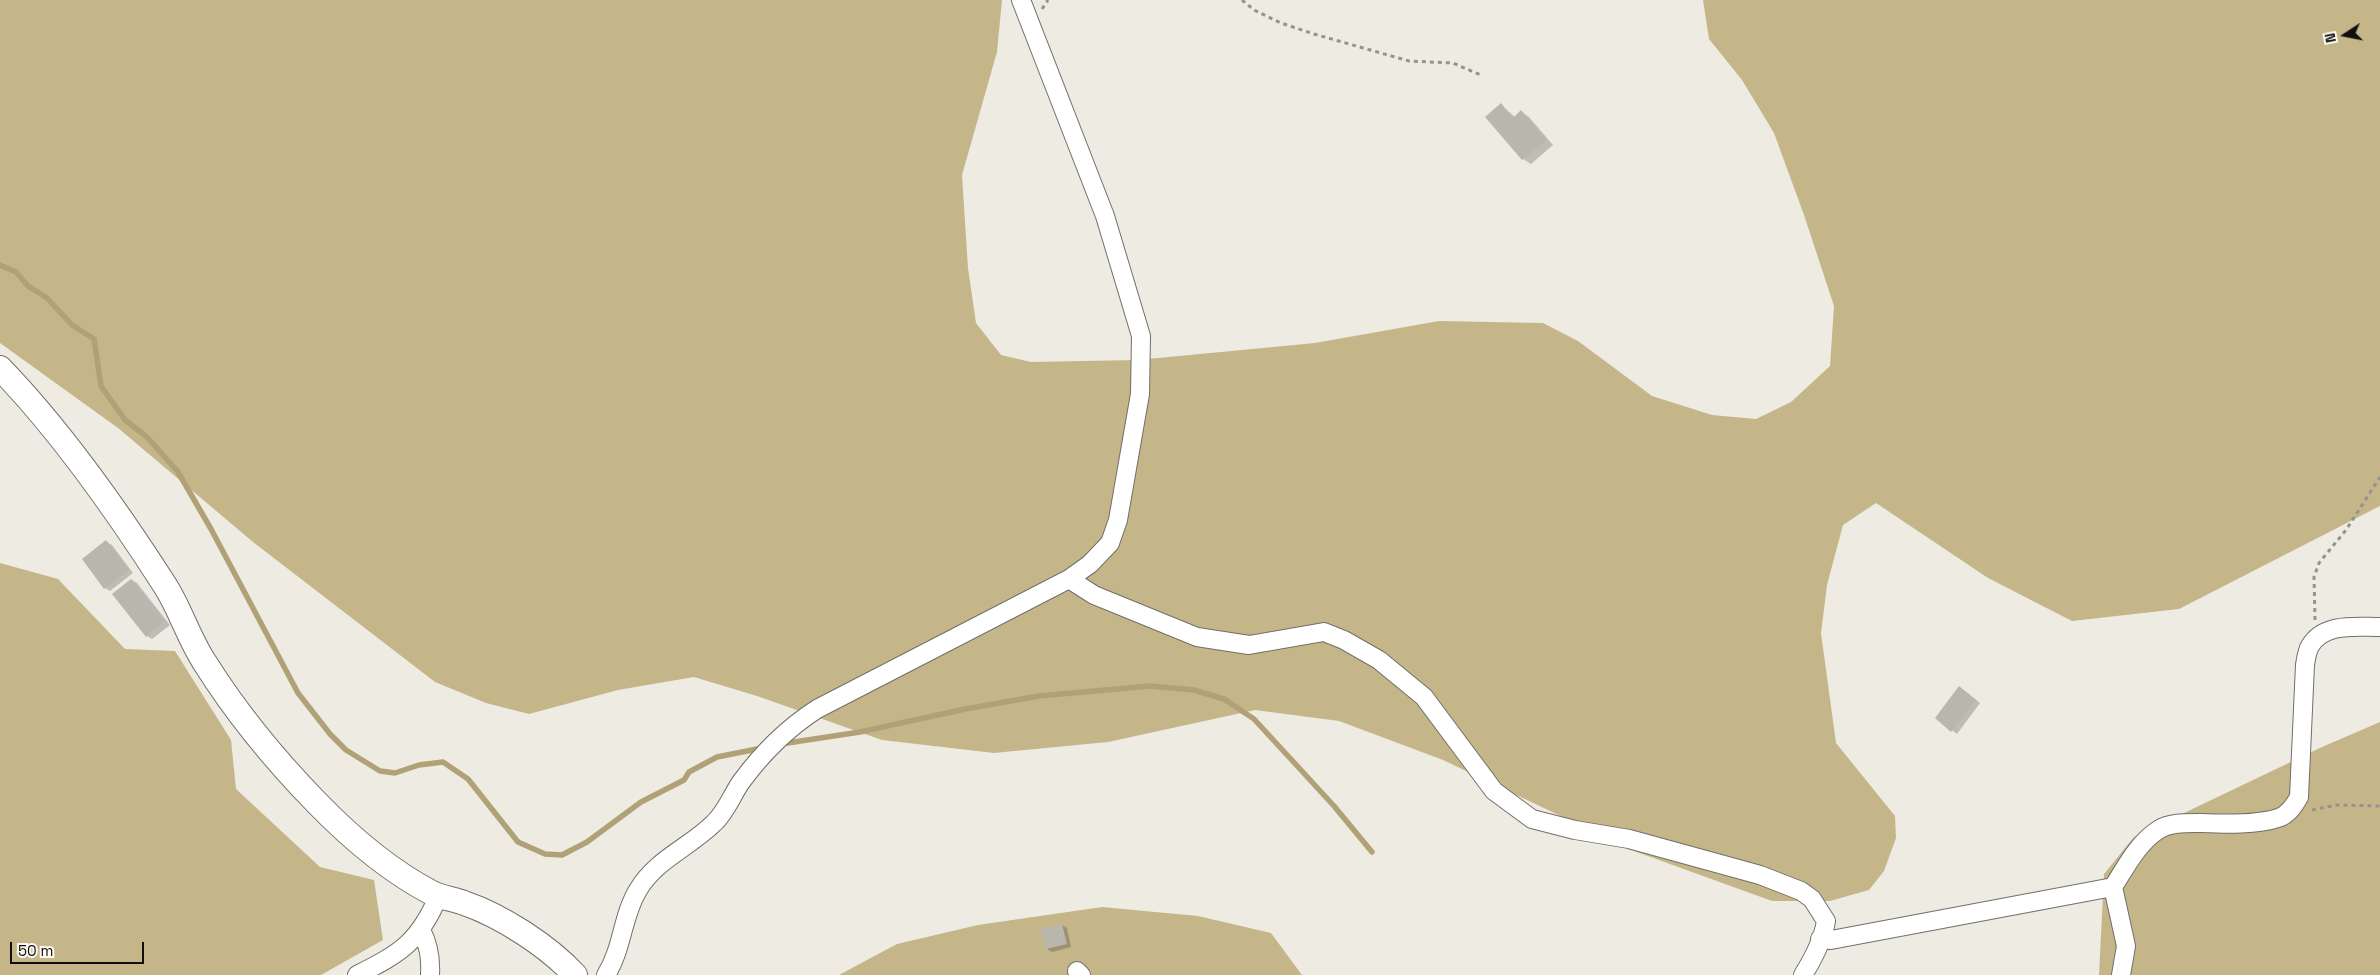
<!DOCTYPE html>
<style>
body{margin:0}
#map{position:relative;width:2380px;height:975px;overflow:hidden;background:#eeebe3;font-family:"Space Grotesk",sans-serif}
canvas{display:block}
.north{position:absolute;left:2320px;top:10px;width:50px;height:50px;-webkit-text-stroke:4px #fbf9f1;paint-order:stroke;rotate:259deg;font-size:14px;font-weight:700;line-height:20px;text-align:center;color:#100f0c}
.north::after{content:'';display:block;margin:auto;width:18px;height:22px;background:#100f0c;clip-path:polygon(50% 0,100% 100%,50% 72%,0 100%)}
.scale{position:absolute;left:10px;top:942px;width:134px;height:22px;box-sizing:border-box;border:2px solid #100f0c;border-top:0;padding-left:6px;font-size:15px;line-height:18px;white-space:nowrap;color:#100f0c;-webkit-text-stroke:4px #fbf9f1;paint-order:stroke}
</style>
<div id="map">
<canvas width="2380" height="975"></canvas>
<div class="north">N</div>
<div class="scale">50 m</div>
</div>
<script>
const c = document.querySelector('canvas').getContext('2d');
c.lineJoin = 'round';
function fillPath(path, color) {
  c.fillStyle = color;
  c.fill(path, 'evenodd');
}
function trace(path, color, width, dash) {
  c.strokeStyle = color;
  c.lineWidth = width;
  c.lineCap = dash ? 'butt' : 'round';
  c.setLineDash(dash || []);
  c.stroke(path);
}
fillPath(new Path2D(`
 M0,0H1002L997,52L962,175L968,268L976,323L1001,355L1031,362L1137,360L1315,343L1439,321L1543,323L1578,341L1652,396L1712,415L1756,419L1791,402L1830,366L1834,306L1804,215L1774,133L1742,80L1709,39L1703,0H2380V506L2179,609L2072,621L1988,578L1876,503L1843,525L1827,585L1821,633L1836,743L1895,816L1896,838L1884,871L1869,890L1830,901H1772L1634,851L1443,760L1339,721L1255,710L1108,742L994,753L882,740L757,696L694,677L618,690L529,714L486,703L435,682L253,542L118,428L0,343Z
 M0,563L58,579L125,649L175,651L231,740L236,789L320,867L374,880L383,940L321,975H0Z
 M2380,722V975H2099L2104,874L2134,837L2322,747Z
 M1102,907L1198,916L1271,933L1302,975H839L897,944L978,925Z`), '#c5b68a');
fillPath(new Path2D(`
 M1501,105L1515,117L1521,112L1529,117L1553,145L1531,164L1523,159L1487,117Z
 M106,542L112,545L133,573L110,591L105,588Z
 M132,580L137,583L170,625L152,639L147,636Z
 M1965,691L1980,703L1957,734L1936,718Z
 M1062,925L1067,928L1071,947L1052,952L1047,949Z`), '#0003');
trace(new Path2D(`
 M0,265L16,272L28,286L47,298L72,325L94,339L101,386L125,420L147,437L178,472L211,529L298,693L330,734L346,750L380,771L395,773L419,765L443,762L468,779L518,842L545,854L562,855L587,842L641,802L684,780L689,772L717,757L762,748
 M781,744L860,732L965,709L1039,696L1150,686L1194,690L1224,699L1254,719L1334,806L1372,852`), '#b0a176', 5.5);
fillPath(new Path2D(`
 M1501,103L1513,118L1521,110L1546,140L1522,160L1485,117Z
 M106,540L129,570L104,589L82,559Z
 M131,579L165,621L146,637L112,594Z
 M1959,686L1976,700L1951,732L1935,718Z
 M1062,924L1067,944L1046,949L1041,929Z`), '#b9b6ae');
const street = new Path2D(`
 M1069,579L1094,595L1197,637L1249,645L1324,632L1344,640L1379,660L1424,697L1494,791L1532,819L1575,830L1629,839L1760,875L1801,891L1812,899L1826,921C1823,940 1813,959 1803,975
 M2113,887L2126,946L2121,975
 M421,930C429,945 431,958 430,975
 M1820,939L1831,940L2113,887C2126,867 2137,844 2158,830C2170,822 2188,823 2202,823C2225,824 2257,825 2278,818C2288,815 2294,806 2299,797L2305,665C2306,659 2307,651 2310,646C2324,622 2357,627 2380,627
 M1077,971L1081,975
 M357,975C401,953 419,942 439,895
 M606,975C623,948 622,916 638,890C655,860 690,847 714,823C726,812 732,795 741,782C763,752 786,729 817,709L1069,579L1090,564L1110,543L1118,520L1140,394L1141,336L1105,216L1021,0`);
const secondary = new Path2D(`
 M0,368C62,432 118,512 166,587C181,611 189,639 205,663C237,714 275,760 317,803C351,838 388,870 432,893C442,898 454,899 464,903C502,916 548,946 575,975`);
trace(street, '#716f68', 20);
trace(secondary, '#716f68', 26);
trace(new Path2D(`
 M1242,0L1254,10L1281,23L1314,34L1409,61L1453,63L1483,76
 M1042,9L1048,0
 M2315,620L2314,577L2319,563L2346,530L2380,477
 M2312,810L2336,805L2380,806`), '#95938d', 3, [4, 4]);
trace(street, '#fff', 18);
trace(secondary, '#fff', 24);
</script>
